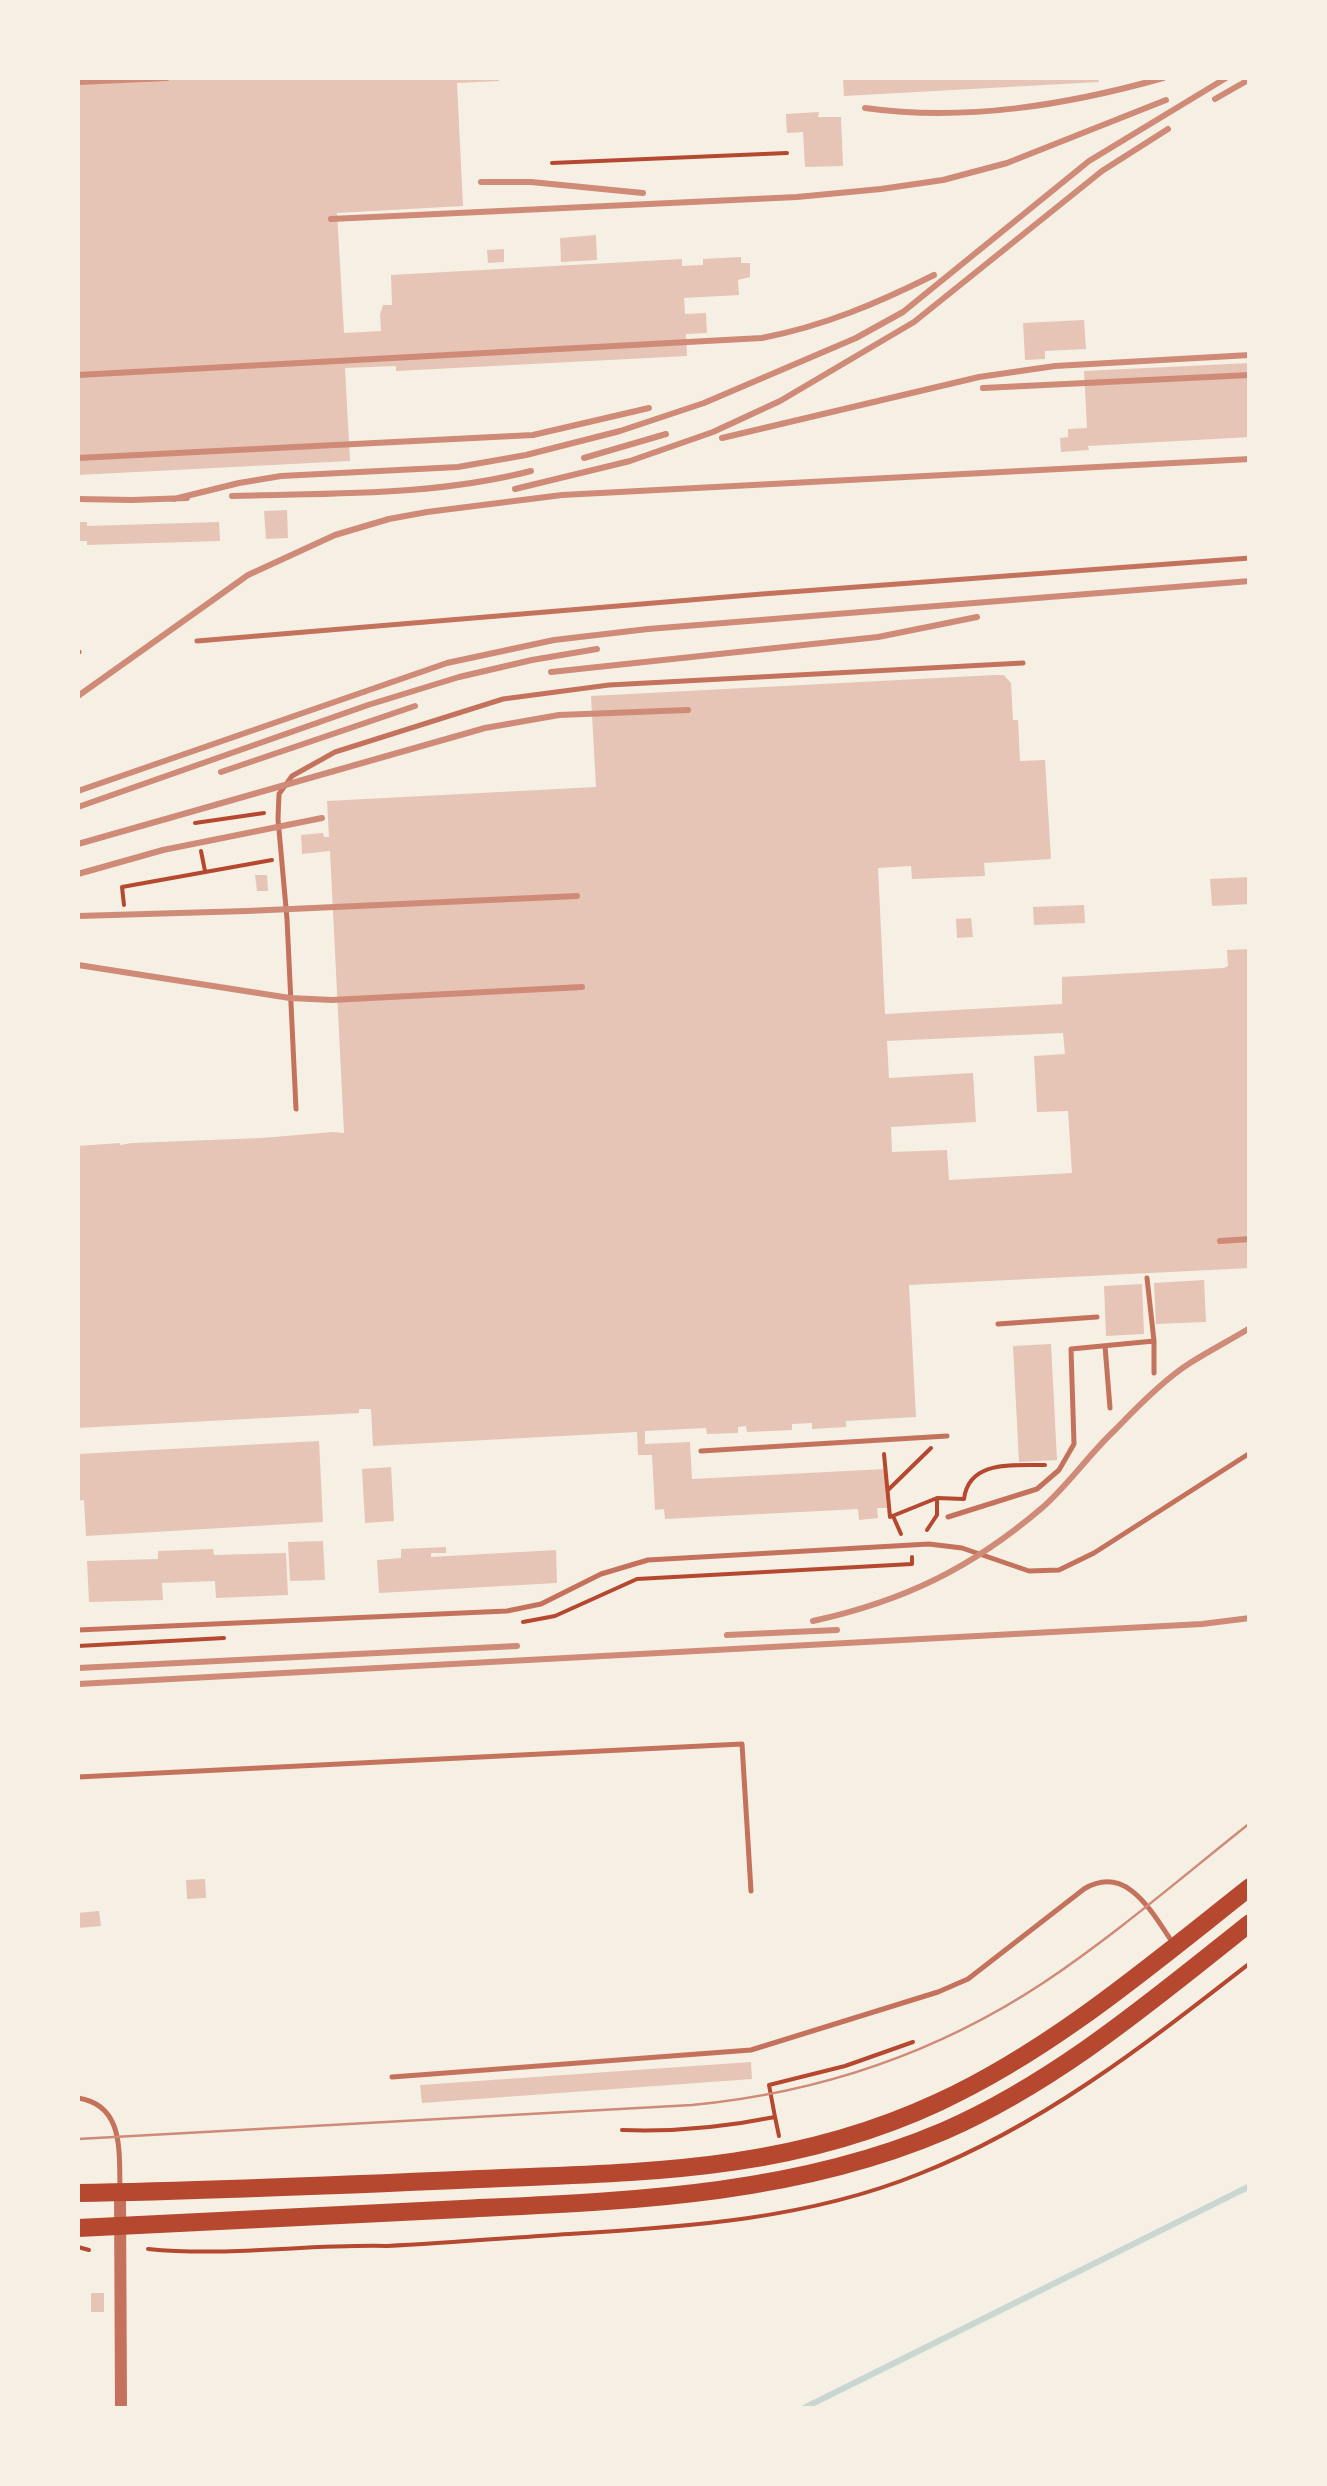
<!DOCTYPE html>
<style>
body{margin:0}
#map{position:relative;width:1327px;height:2486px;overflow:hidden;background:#f6efe4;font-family:Signika,sans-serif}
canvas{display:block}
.frame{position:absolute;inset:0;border:80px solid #f6efe4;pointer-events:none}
</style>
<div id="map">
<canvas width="1327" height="2486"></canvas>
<div class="frame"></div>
</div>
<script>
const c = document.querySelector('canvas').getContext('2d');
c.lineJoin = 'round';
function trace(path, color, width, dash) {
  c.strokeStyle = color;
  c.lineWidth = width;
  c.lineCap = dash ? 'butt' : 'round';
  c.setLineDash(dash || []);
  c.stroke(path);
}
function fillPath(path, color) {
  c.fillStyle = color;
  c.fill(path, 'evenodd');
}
trace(new Path2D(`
 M804,2408L1250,2186`), '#c9d6d2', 6);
fillPath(new Path2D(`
 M78,78H499V81L457,83L463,206L337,213L344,333L381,331L380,314L383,305H392L391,275L682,259V266L703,265V259L741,257V263H750V277L738,280L739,295L684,298L685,314L706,313L707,333L686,334L687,356L396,371V366L345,368L350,461L78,475Z
 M843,78H1098L1099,82L844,96Z
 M819,112L818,117H841L843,166L805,167L803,132L787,133L786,114Z
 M596,235L597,260L561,262L560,238Z
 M504,249V262L488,263L487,250Z
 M1084,320L1086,349L1045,351V359L1025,360L1023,323Z
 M1250,363V437L1088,446L1089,450L1061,452L1060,438L1068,437V429L1087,428L1084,371Z
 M287,510L288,538L266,539L264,511Z
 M78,522H87V526L219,522L220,541L87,545V541H78Z
 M995,675H1004L1011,683L1013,720H1018L1020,761L1045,760L1051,859L984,863L985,876L912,879L911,866L878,868L885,1014L1062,1004V977L1224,968L1228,966L1227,950L1250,949V1268L909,1285L916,1417L846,1421V1427L812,1429V1423L792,1424V1430L747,1432L746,1426L738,1427V1433L707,1434L706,1428L645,1431V1444L690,1442L692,1479L885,1469L887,1508H877L878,1518L859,1520L858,1509L665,1519L664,1509L655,1510L652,1455H638L637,1432L373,1446L371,1409H359V1413L78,1428V1146L120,1143V1145L132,1143L262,1138L333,1132L344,1133L330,851L302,854L301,835L323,833L324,837H329L327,801L596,787L591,696ZM1063,1033L1065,1054L1034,1056L1037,1112L1068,1111L1072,1173L949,1180L947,1150L892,1152L891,1127L976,1122L973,1073L889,1078L887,1041Z
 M255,875H267L268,891H257Z
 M1250,877V904L1212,906L1210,879Z
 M1084,905L1085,923L1034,925L1033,907Z
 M971,918L973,937L957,938L956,919Z
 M1204,1280L1206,1322L1156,1324L1154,1283Z
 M1142,1284L1144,1334L1106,1336L1104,1286Z
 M1051,1344L1057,1460L1019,1462L1013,1346Z
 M319,1441L323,1522L86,1536L84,1500L78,1501V1454Z
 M391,1467L394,1521L365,1523L362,1469Z
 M323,1541L325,1580L290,1581L288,1542Z
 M446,1547V1553H431V1557L556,1550L557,1583L379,1593L377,1560L401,1558V1549Z
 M213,1549L214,1555L286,1553L288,1595L216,1598L215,1581L162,1583L163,1600L89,1602L87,1561L158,1559V1551Z
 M205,1879L206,1898L187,1899L186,1880Z
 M99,1911L101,1926L78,1928V1913Z
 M751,2062L752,2079L422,2103L420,2085Z
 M91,2293H104V2312H91Z`), '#e6c5b7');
trace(new Path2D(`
 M552,163L787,153
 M195,823L264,813
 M201,851L205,871
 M124,905L122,887L272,860
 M884,1454L890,1517L937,1498L964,1499C969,1459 1015,1466 1045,1465
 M888,1490L931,1448
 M893,1516L901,1534
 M927,1530L937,1515V1498
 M523,1622L555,1616L637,1579L912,1564V1557
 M78,1646L224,1638
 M775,2117L779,2136
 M622,2130C673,2132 725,2127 775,2117L769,2085L845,2066L913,2042
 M78,2247L89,2250
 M148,2249C228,2257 307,2244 387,2246C448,2243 508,2238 569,2234C687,2227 808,2219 919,2174C1043,2125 1146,2044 1250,1963`), '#b5482f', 4);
trace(new Path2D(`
 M197,641L762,594L1250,558
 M78,652H79
 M296,1109L287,919L278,819L279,794L292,776L335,752L503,699L609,685L1023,663
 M998,1324L1097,1317
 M1154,1341V1373
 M1105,1346L1110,1408
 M701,1451L947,1436
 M948,1517L1037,1489L1059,1470L1074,1444L1071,1349L1154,1341L1147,1278
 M78,1630L507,1611L541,1604L601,1574L648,1560L929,1544L962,1548L1029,1571L1059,1570L1094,1553L1250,1453
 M78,1777L742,1744L751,1891
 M392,2077L751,2050L938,1992L968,1979L1084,1889C1127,1863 1152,1913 1173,1943
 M78,2098C124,2105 119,2151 120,2188`), '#c5725c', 5);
trace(new Path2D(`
 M120,2193L121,2408`), '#c5725c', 12);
trace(new Path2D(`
 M78,2193C211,2191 345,2185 479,2179C642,2172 787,2173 939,2102C1053,2049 1151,1965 1250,1887
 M78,2228C206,2221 334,2215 462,2209C626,2201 792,2196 944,2131C1058,2081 1154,1999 1250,1923`), '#b5482f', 18);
trace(new Path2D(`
 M78,2139L692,2105C818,2093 937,2053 1043,1983C1115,1935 1182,1877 1250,1823`), '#cf8b77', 2.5);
trace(new Path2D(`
 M78,82L167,78
 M1215,99L1250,79
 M865,108C965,122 1067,105 1163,78
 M481,182H531L643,193
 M331,219L797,197L881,189L943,180L1007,163L1166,100
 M78,375L762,338C824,326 878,303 934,275
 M983,388L1250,375
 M722,438L979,377L1055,366L1250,355
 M78,458L533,435L649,408
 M584,458L666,434
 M515,489L630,461L713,432L780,401L914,322L1102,171L1168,129
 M232,496C332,493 434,496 531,471
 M78,499L132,500L187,498
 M174,499L239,483L281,476L458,467L526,455L620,431L704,403L856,338L903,312L1089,161L1226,78
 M551,672L878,637L977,617
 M78,696L248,575L335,535L389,519L427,512L562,495L1250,459
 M221,772L415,706
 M78,791L447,663L554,640L648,629L1250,581
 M78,807L368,705L459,677L532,660L597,649
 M78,844L485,728L559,715L688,710
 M78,874L163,850L322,818
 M78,916L247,911L577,896
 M78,965L290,998L332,1000L582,987
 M1220,1241L1250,1239
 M813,1621C904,1601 972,1568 1043,1507C1069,1484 1090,1453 1116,1429C1136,1408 1166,1378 1190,1363C1209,1351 1230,1340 1250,1328
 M727,1635L837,1630
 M78,1668L517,1646
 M78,1684L1202,1624L1250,1618`), '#cf8b77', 6);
</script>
